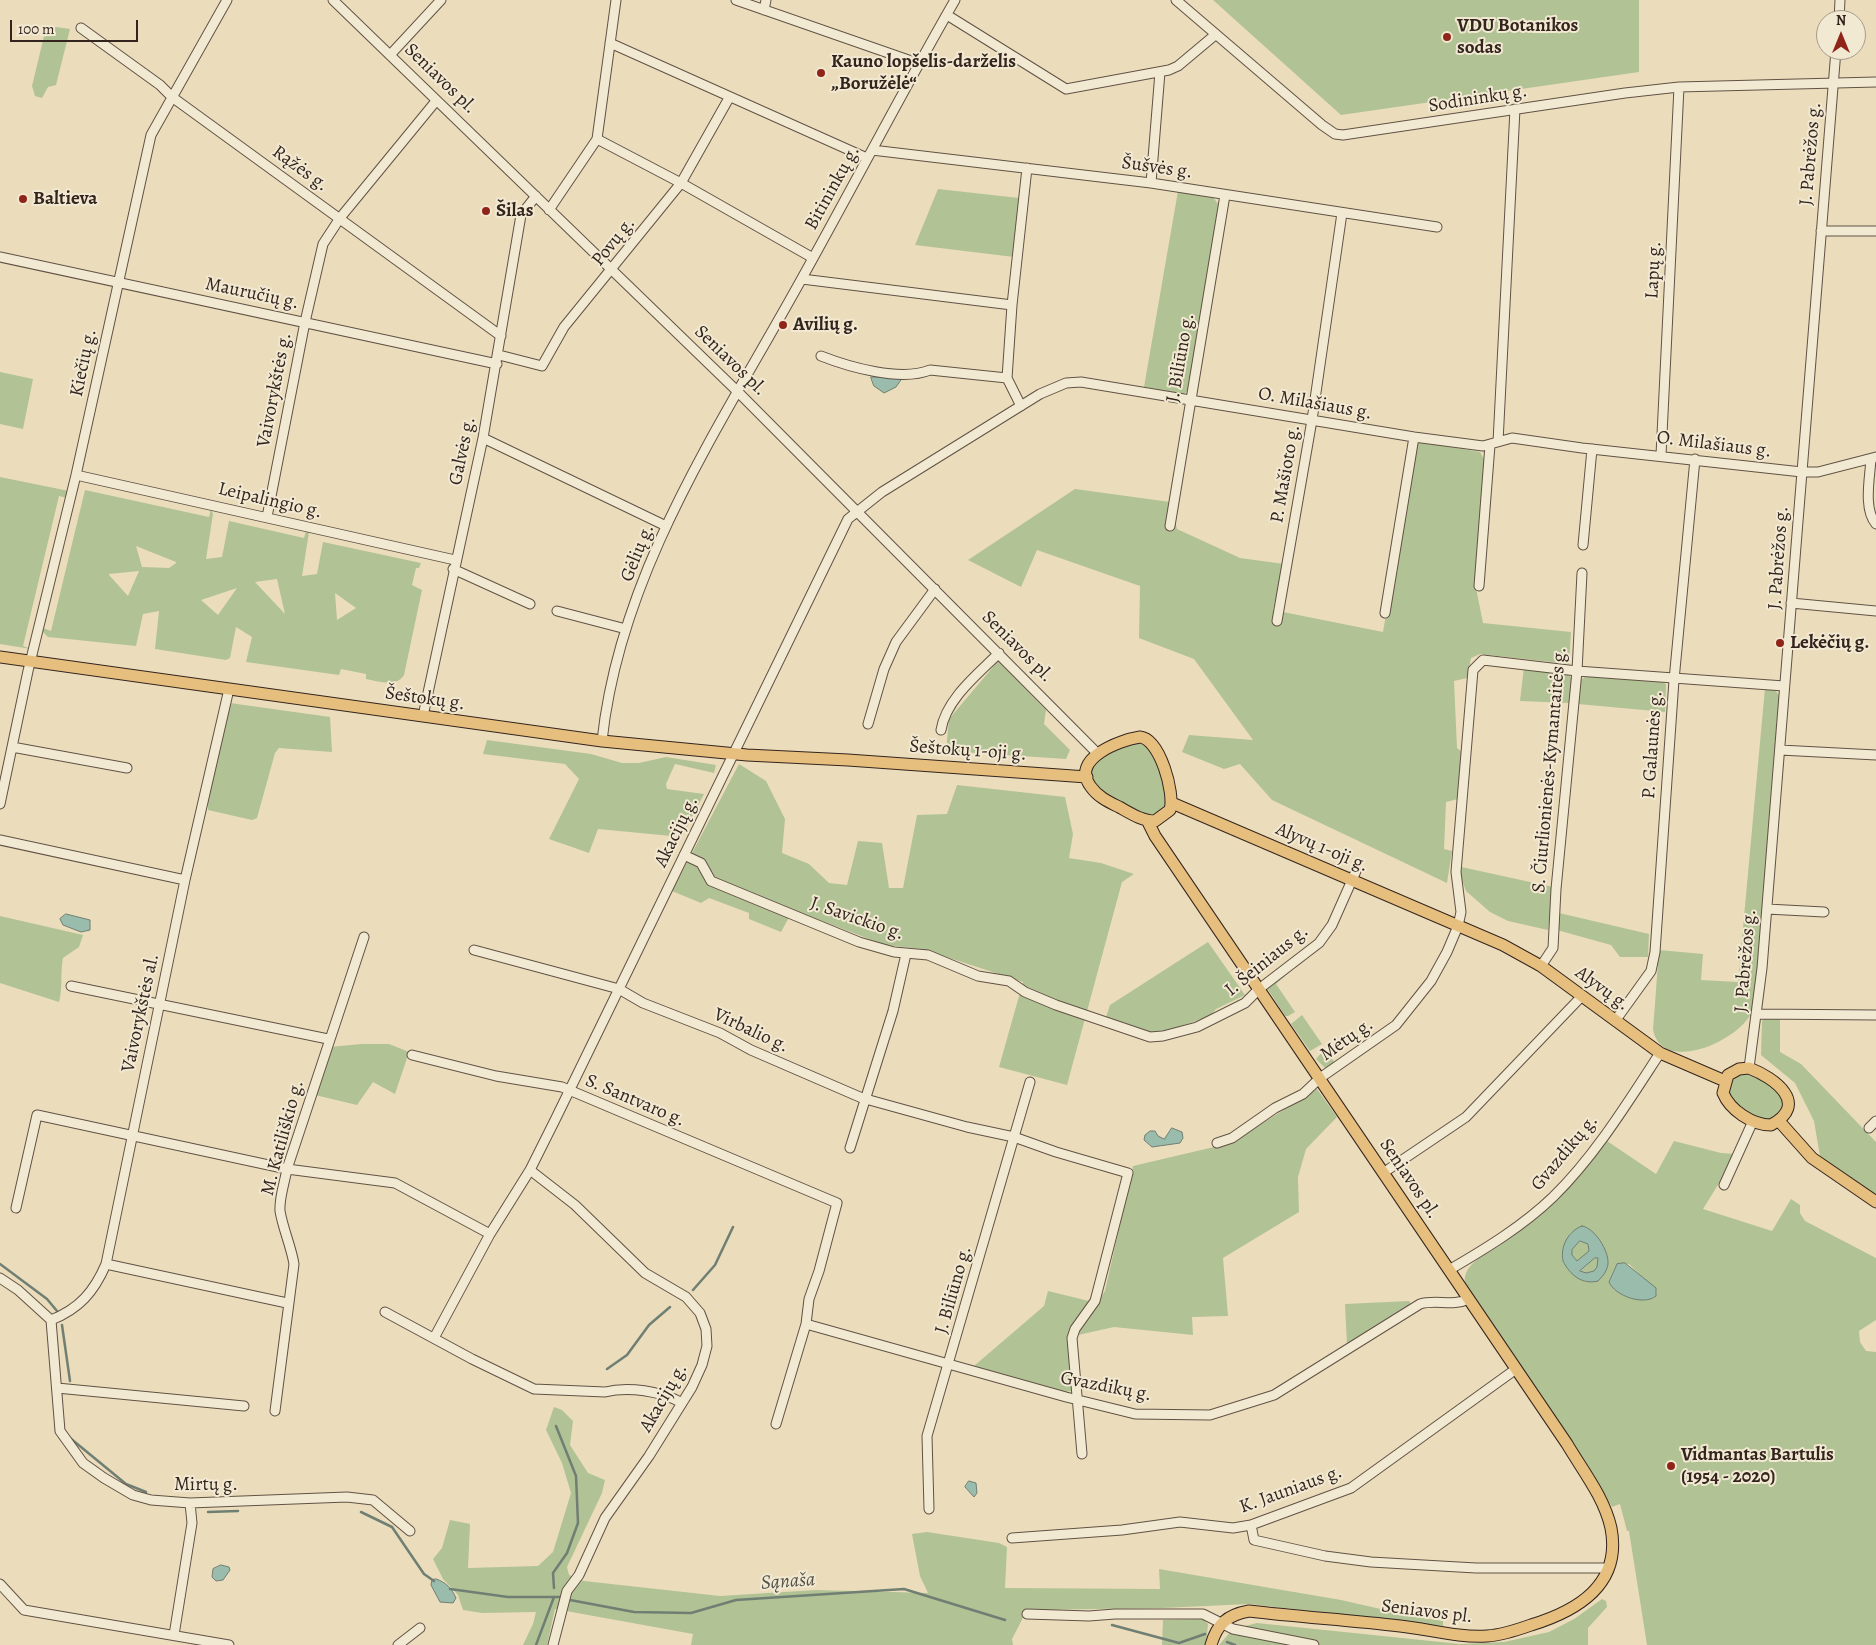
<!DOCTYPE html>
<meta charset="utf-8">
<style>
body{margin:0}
#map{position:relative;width:1876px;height:1645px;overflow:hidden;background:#ebddbb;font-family:Alegreya,serif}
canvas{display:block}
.north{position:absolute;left:1816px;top:10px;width:50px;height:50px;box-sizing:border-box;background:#f2e9d3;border:1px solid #a69a8b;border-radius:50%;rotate:0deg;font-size:14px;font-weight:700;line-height:20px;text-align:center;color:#33241e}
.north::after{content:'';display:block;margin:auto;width:18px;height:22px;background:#8f2418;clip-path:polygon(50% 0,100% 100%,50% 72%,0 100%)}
.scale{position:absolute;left:10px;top:20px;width:128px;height:22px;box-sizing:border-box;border:2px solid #33241e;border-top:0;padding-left:6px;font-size:15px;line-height:18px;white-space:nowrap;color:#33241e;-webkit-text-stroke:4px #f2e9d3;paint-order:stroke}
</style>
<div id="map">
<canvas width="1876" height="1645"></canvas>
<div class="north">N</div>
<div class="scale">100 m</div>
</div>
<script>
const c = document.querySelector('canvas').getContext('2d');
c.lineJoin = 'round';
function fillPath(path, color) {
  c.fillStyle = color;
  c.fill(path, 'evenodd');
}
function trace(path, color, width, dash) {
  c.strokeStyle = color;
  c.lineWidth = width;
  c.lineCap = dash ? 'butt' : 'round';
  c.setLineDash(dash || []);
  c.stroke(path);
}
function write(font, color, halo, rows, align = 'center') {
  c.font = font + ' Alegreya,serif';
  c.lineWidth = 4;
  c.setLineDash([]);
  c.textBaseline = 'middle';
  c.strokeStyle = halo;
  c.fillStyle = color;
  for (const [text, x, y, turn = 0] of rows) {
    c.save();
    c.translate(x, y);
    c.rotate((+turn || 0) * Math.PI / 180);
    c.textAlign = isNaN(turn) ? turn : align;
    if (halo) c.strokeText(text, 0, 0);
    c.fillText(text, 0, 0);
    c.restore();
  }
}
fillPath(new Path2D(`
 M1213,0H1639V72L1341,115Z
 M56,27L70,29L56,85L48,87L42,98L35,96L32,86L45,32Z
 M938,189L1019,198L1014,257L915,245Z
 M1178,191L1212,196L1219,205L1189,391L1183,394L1144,387Z
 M0,372L33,379L23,429L0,424Z
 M1421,442L1480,452L1485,461L1476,588L1483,623L1571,632L1569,664L1480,654L1471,658L1467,678L1454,681L1457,748L1462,752L1458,799L1446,802L1444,849L1452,851L1447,883L1272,800L1240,764L1224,769L1182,752L1189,735L1253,740L1194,659L1139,638L1140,586L1037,550L1021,587L968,560L1075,489L1170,502L1177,529L1240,558L1284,564L1273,610L1383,632L1415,446Z
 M0,477L69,491L67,498L59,496L23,646L31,649L0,644Z
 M85,490L209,517L211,509L213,514L206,559L222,557L229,521L304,538L306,531L309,532L302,576L317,574L323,542L421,563L419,568H416L412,585L422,590L404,675C396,688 378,681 366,679V674L341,669L339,675L246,662L252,637L236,627L230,658L226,660L155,649L159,611L143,614L136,646L48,637L43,632V628L51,631ZM136,546L176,562V563L169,568L142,567ZM139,571L128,596L109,575V574ZM277,579L285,614L255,582ZM237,588L218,615L201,600ZM335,593L356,608L337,620Z
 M998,661L1046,710L1044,724L1070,750L1066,759L946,751L949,719Z
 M1524,667L1569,675L1572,679L1570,703L1520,701Z
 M1587,676L1662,682L1666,684L1665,712L1578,704L1580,680Z
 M1765,688L1776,691L1779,696L1754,1008C1743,1040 1663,1076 1653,1030L1659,950L1703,954L1701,980L1738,982Z
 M230,703L330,717L332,752L279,748L275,753L257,818L252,820L208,810V801Z
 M487,740L591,754L622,763H639L666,757L716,765L714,773L675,764L666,784L667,789L704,794L682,837L598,829L589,853L549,839L579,779L565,764L483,754Z
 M1138,743C1157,746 1160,770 1165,785L1163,786L1167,798L1166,805L1154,816L1146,815C1135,810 1105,797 1098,790C1072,763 1119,747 1138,743Z
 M739,764L766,781L785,819L782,853L809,864L829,883L847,885L858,841L882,843L889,888H903L917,815L947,814L957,785L1065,797L1073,834L1069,858L1101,863L1134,874L1122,882L1067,1085L999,1067L1023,982L922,949L885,945L793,910L781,932L749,919V913L709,898L701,903L672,891Z
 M1457,866L1553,887L1548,930L1508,921L1490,912L1466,891Z
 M1559,913L1649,934L1648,957H1620L1611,945L1557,930Z
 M0,916L83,935L79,947L63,958C60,973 63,987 59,1002L0,983Z
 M1208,942L1245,995L1216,1009L1210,1016L1161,1033H1145L1105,1020L1110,1005Z
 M1282,976H1285L1276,984L1295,1012L1288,1016H1285L1267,988Z
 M1302,1015L1322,1044L1310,1051L1291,1024Z
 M1780,1017V1052L1801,1064L1876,1142V1195L1820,1156L1814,1121L1795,1083L1761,1055L1762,1021L1765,1018Z
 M361,1044H389L409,1052L395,1094L373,1082L357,1105L315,1095L330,1047Z
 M1325,1049L1335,1063L1325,1068L1316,1059Z
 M1743,1073C1757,1074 1779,1087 1783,1102L1781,1112L1770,1120C1755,1119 1740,1108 1730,1096V1082Z
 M1317,1089L1337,1117L1306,1149L1298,1177L1299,1212L1223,1258L1228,1316L1192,1317L1193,1335L1114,1327L1069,1337L1072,1387L1071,1391L1066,1392L974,1366L1044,1306L1048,1291L1097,1303L1105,1291L1133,1166L1231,1143Z
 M1607,1141L1656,1174L1674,1141L1721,1153L1737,1154L1703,1209L1772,1231L1791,1199L1800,1205V1213L1805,1221L1876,1258V1320L1859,1331L1860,1342L1866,1351L1876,1352V1645H1647L1629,1531H1627L1620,1504L1612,1507L1588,1466L1465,1284C1462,1262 1488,1255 1503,1243C1526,1225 1551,1207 1570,1185C1583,1171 1594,1156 1607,1141ZM1582,1226L1608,1263L1585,1282L1563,1261L1570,1234ZM1629,1264L1657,1292L1652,1299L1609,1282L1615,1267Z
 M1580,1241L1588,1244L1589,1252L1577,1261L1572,1255V1250Z
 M1595,1258H1598L1597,1268L1594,1271L1586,1273L1580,1271Z
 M1409,1301L1411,1304L1347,1345L1345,1304Z
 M554,1407L562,1410L573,1421L570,1445L588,1473L605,1480L602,1493L567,1567L569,1575L584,1581L720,1596L816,1590L928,1593L920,1576L912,1534L927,1532L999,1543L1007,1547L1005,1588L1160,1589L1159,1569L1341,1600L1416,1617L1443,1621V1626L1249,1604L1163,1608L1027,1610L1012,1639L1013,1645H691L693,1634L555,1609L547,1645H523L533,1624L536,1612L482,1613L463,1610L458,1595L443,1579L433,1559L442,1548L450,1520L470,1524L468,1568L538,1566L553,1552L571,1493L562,1463L546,1430Z
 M1602,1599L1606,1601L1607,1607L1588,1628V1645H1219L1233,1629L1257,1623L1460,1644L1504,1642L1549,1632L1574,1619Z
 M1203,1619L1208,1624L1206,1645H1162L1163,1620Z`), '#b1c295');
const water = new Path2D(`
 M871,377H903L896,387L884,393L874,386Z
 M66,914L90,920V930L81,932L63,925L60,919Z
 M1172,1128L1182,1132L1183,1138L1180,1143L1152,1147L1144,1140L1145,1135L1150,1131H1155L1158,1136L1164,1139Z
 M1582,1226C1595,1228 1609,1251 1608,1264C1607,1271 1603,1276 1598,1281C1582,1285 1570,1275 1563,1261C1560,1247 1568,1231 1582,1226ZM1580,1241L1588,1244L1589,1251L1577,1261L1572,1255V1250ZM1595,1258H1598L1597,1267L1594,1271L1586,1273L1580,1271Z
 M1625,1263L1656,1288V1296C1644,1306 1615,1296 1609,1282L1617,1264Z
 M969,1481L976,1483L977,1493L974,1497L965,1487Z
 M221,1565L229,1567L230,1570L223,1580L216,1581L212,1577L213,1569Z
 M436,1579C446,1582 452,1589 456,1598L453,1603L440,1602L431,1585L432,1580Z`);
fillPath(water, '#99bcac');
trace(water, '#707f73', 1);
trace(new Path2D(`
 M0,1264L47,1299L57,1311
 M693,1290L715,1265L733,1227
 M62,1325L70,1381
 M607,1369L627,1355L649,1325L670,1307
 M70,1438L126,1484L146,1492
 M208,1512L238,1511
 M361,1512L392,1527L424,1574L434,1581
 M554,1588L553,1573L567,1553L578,1523L576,1476L556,1426
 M450,1589L508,1597H560
 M570,1600L634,1612L691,1613L736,1600L904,1589L1005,1620
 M1112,1625L1179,1643L1205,1634
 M1227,1642L1235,1645
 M536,1645L554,1597`), '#707f73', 2.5);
const minor = new Path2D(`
 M333,0L737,391L1097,753
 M736,0L920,64
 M1176,0L1322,125L1335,134L1343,135L1625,93L1679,87L1876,82
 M764,10L766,0
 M947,15L1066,89L1169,70L1178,66L1215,35
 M1839,20L1840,0
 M81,28L160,85L172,97L501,336
 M610,43L867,158
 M390,55L441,0
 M597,139L681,183L813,258
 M872,150L1151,183L1437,227
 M1151,183L1160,72
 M549,210L597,139L616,0
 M1821,231H1876
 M0,257L497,364
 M802,279L1012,305
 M499,355L542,366L564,327L681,183L729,98
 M821,356C849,367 901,382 930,370L1007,378
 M1021,406L1007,378L1012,305L1027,168
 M483,438L666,526
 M1498,442L1515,109
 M1661,455L1679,87
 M1871,459C1870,477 1863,509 1876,524
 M76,475L455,560
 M267,517L305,322L323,244L340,218L436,101
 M1170,526L1225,195
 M1583,545L1592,449
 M453,569L530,604
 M1479,586L1490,445
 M1791,603L1876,611
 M557,611L626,629
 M1385,613L1414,437
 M1277,621L1312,420L1342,213
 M423,716L483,438L521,215L536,196
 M868,724L884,669L896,642L935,589
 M941,730C946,699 978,674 999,653
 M602,741C620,571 721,425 801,280C853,187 902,92 955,0
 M12,747L127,768
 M1780,750L1876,755
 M0,804L28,671L76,475L151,135L227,0
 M0,840L185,880
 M684,855L701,863L711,881L859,942L894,952L928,955L978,976L1009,981L1025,992L1056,1005L1150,1037L1163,1036L1197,1027L1245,1003L1259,989L1319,943L1332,925L1356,871
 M1767,909L1824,912
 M474,950L619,989L643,1003L720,1033L751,1050L862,1098L967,1127L1014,1137L1056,1152L1128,1173L1095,1301L1075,1329L1072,1338L1082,1454
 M1541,966L1553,948L1556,889L1577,671L1582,573
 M71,986L328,1039
 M1758,1014L1876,1015
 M1615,1021L1651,971L1655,952L1674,680L1695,459
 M412,1055L496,1076L562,1087L837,1203L819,1271L809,1299L806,1324L776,1424
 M1749,1068L1762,968L1836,50
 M1869,1128L1876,1121
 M1217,1143L1232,1138L1275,1108L1303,1094L1320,1078L1396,1025L1431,981L1447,952L1458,926L1461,912L1456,872L1473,670L1483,660L1577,671L1784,686
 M850,1148L893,1011L906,954
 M530,1170L575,1205L645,1273L686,1297L700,1313L706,1329L707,1346L702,1365L692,1387L649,1456L605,1518L579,1575L567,1591L553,1645
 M1383,1173L1466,1117L1582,996
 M1724,1185L1753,1121
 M16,1208L37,1115L287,1169L395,1183L490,1234
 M106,1264L287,1303
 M1449,1270C1485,1249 1523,1226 1553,1197C1595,1156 1628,1102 1660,1053
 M0,1278L18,1290L51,1320L60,1431L83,1463L104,1478L133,1495L151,1500L190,1503L347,1497L373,1500L410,1531
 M385,1312L472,1359L534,1389L605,1392C628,1386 661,1391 682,1403
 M51,1320C79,1309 94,1292 106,1264L185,880L229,689
 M806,1324L1066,1397L1135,1414L1210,1415L1274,1395L1420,1304C1437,1299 1452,1307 1469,1299
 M434,1338L490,1234L530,1170L556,1118L848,519L882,492L1040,394L1066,383L1081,382L1414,437L1483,446L1512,438L1582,448L1802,472H1818L1876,457
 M57,1388L244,1406
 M275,1411L294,1264C291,1246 283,1229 280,1211C279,1198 285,1181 287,1169L364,937
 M929,1509L927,1436L1030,1082
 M1251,1525L1254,1540L1325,1556L1371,1562L1476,1568H1608
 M1012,1538L1122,1530L1180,1522L1233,1528L1251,1525L1351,1488L1516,1369
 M0,1584L24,1610L229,1645
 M1027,1614L1089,1616L1115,1614H1203L1233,1629L1314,1645
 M174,1635L192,1523L190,1503
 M398,1645L420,1628`);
const major = new Path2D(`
 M0,657L602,741L747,755L848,760L1087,777
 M1140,737C1160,739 1175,793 1170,810L1155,821C1142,821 1130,813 1119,807C1109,802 1098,797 1091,787C1069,759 1120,740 1140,737Z
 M1172,803L1503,945L1541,966L1660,1053L1725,1081
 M1147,820L1155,836L1567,1444C1583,1471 1604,1497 1611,1528C1622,1585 1577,1611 1531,1625C1517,1630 1502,1635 1487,1636C1458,1638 1429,1629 1400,1626C1350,1620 1299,1617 1249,1611C1227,1615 1217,1624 1211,1645
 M1749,1068C1775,1078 1810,1104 1771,1125C1752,1125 1730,1110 1723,1093L1728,1075L1739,1069Z
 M1779,1121L1812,1158L1876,1202`);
trace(minor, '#615245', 11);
trace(major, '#33241e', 13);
trace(minor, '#f2e9d3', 9);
trace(major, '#e6be7e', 11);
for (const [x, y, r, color] of [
 [1447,37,5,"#8f2418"],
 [821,73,5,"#8f2418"],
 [23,199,5,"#8f2418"],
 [486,211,5,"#8f2418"],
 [783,325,5,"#8f2418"],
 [1780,643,5,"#8f2418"],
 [1671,1466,5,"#8f2418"]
]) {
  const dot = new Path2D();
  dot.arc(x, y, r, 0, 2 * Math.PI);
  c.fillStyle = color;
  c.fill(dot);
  trace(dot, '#f2e9d3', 2);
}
write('bold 19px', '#33241e', '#f2e9d3', [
 ["VDU Botanikos",1457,26],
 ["sodas",1457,48],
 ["Kauno lopšelis-darželis",831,62],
 ["„Boružėlė“",831,84],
 ["Baltieva",33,199],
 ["Šilas",496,211],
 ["Avilių g.",793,325],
 ["Lekėčių g.",1790,643],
 ["Vidmantas Bartulis",1681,1455],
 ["(1954 - 2020)",1681,1477]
], 'left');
write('19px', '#33241e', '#f2e9d3', [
 ["Seniavos pl.",440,79,44],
 ["Sodininkų g.",1478,99,-9],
 ["J. Pabrėžos g.",1811,154,-85],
 ["Šušvės g.",1157,168,8],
 ["Rąžės g.",300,169,36],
 ["Bitininkų g.",833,188,-61],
 ["Povų g.",614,242,-51],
 ["Lapų g.",1654,270,-87],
 ["Mauručių g.",252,294,12],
 ["J. Biliūno g.",1181,358,-80],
 ["Seniavos pl.",730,361,44],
 ["Kiečių g.",84,363,-78],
 ["Vaivorykštės g.",275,390,-79],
 ["O. Milašiaus g.",1315,404,10],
 ["O. Milašiaus g.",1714,445,7],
 ["Galvės g.",463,451,-78],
 ["P. Mašioto g.",1286,474,-80],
 ["Leipalingio g.",270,501,13],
 ["Gėlių g.",638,553,-68],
 ["J. Pabrėžos g.",1779,558,-86],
 ["Seniavos pl.",1017,647,45],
 ["Šeštokų g.",425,699,8],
 ["P. Galaunės g.",1653,745,-86],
 ["Šeštokų 1-oji g.",968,751,4],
 ["S. Čiurlionienės-Kymantaitės g.",1550,770,-85],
 ["Akacijų g.",677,832,-64],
 ["Alyvų 1-oji g.",1322,848,23],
 ["J. Savickio g.",857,919,19],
 ["I. Šeiniaus g.",1267,961,-39],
 ["J. Pabrėžos g.",1746,961,-85],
 ["Alyvų g.",1602,989,36],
 ["Vaivorykštės al.",141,1013,-78],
 ["Virbalio g.",751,1031,25],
 ["Mėtų g.",1347,1040,-35],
 ["S. Santvaro g.",635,1101,23],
 ["M. Katiliškio g.",283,1138,-75],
 ["Gvazdikų g.",1565,1153,-50],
 ["Seniavos pl.",1409,1179,56],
 ["J. Biliūno g.",954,1290,-74],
 ["Gvazdikų g.",1106,1387,11],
 ["Akacijų g.",664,1398,-60],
 ["Mirtų g.",206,1485],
 ["K. Jauniaus g.",1291,1490,-20],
 ["Seniavos pl.",1427,1612,7]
]);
write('italic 20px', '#525249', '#f2e9d3', [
 ["Sąnaša",788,1582,-4]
]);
</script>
